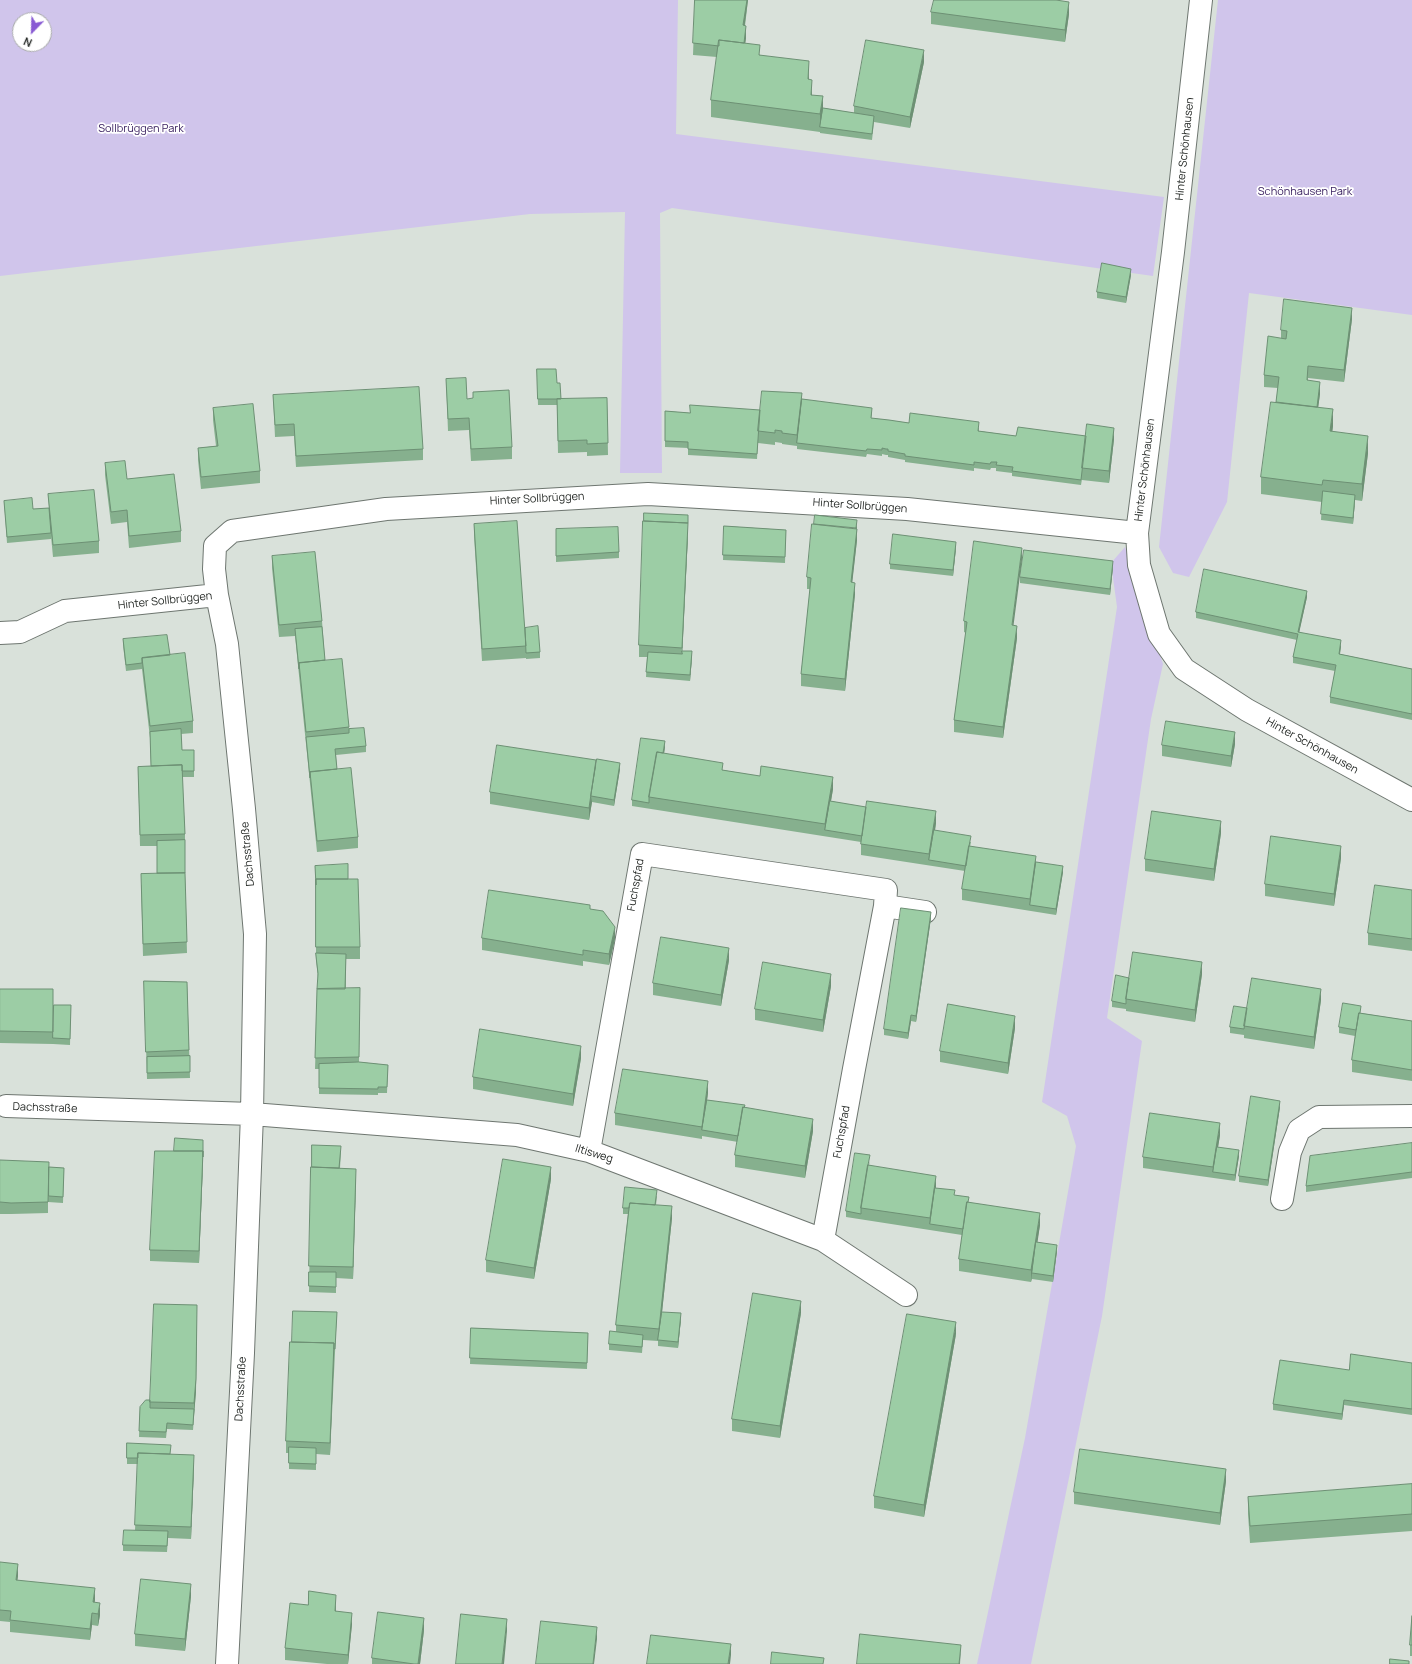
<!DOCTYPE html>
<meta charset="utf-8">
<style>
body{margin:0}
#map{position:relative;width:1412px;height:1664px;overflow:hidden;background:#d9e1da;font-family:Manrope,sans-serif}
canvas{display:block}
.north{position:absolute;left:12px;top:12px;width:40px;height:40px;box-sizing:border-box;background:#fff;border:1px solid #a8aaa9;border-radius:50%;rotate:203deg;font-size:11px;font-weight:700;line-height:16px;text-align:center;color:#262a27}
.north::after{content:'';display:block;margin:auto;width:14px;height:18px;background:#885ad3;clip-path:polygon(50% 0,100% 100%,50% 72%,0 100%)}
</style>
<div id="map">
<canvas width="1412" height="1664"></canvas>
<div class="north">N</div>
</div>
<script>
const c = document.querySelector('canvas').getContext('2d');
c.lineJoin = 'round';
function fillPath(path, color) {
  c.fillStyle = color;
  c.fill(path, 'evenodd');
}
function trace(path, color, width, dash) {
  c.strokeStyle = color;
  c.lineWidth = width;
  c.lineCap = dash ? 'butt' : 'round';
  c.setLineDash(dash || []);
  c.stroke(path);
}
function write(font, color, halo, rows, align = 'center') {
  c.font = font + ' Manrope,sans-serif';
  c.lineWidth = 3.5;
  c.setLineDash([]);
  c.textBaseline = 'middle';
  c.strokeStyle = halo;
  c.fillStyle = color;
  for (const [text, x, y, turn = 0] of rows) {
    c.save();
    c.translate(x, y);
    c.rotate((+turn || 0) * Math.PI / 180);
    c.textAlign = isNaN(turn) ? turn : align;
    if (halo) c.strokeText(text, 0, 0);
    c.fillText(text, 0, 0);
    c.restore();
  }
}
fillPath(new Path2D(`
 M0,0H678L676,134L1164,197L1153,276L672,208L660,213L662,473H620L625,212L530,214L0,276ZM20,20H44V44H20Z
 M1218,0H1412V315L1249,293L1227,502L1189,577L1173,573L1159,547Z
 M1125,547L1163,664L1151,719L1107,1018L1142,1041L1102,1316L1031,1664H977L1025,1438L1076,1146L1067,1116L1042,1102L1117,607L1111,563Z`), '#d0c5eb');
const minor = new Path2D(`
 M1201,0L1173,252L1137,533L1139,565L1159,634L1184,669L1247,710L1412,800
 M217,595L227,644L244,809L255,934L252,1114L243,1353L227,1664
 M0,633L20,632L65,611L217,595L214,569L215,546L232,531L386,509L648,494L907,509L1137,533
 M6,1106L252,1114L517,1135L589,1151L823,1240L906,1295
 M589,1151L642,854L886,890L885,906
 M1282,1199L1290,1152L1299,1130L1319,1117L1412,1116
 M823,1240L854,1069L885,906L925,912`);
trace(minor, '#6e7670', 24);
trace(minor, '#fff', 22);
fillPath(new Path2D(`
 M695,0H748L745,26L746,38L745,43L760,55L809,80L812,95L823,108L854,113V106L924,62L910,128L874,122L872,140L820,133V132L711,117V100L717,57L693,55Z
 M931,12L1069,14L1065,42L931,24Z
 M1131,275L1126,303L1097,298V292Z
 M1352,319L1344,382L1308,378V380L1320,394L1318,407L1333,426L1332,432L1368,453L1362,501L1355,500L1353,524L1321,520L1322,502L1261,494V477L1276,402L1278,388L1264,387V375L1281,338V330Z
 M537,369L557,383L561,399L607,398L608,455L587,456V452L558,453L557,405H538Z
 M446,379L467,399L512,447V459L471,461L469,430L448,431Z
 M273,395L423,449V460L296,467L294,436L275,437Z
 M802,399L872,414L871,418L909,423L979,428V431L1016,436L1114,439L1109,483L1082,480V479L1081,485L1012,476V473L996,471V468H991L990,470L974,468V471L905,462V460L888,457V455H886L882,454V456L867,454L866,457L797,449V446L782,444V443L775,442V445L758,443V440L757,459L688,455V448L665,447V411L690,413L760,410Z
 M213,408L260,471V483L201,489L198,460V448L216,446L213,420Z
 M105,463L127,479L181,531V542L129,548L127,522L111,524L105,475Z
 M48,494L99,541V553L53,557L51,536V539L7,543L4,501L33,509L49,508Z
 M474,524L525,632L540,652V658L526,659V648V658L482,661L474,536Z
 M724,526L786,530L785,563L723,560Z
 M857,526V540L852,582L855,594L845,691L801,686V674L810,589H807V577Z
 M556,529L619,552V558L556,562Z
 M688,535L682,654L692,657L690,681L646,677L647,657H639V645Z
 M956,548L953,576L890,569V564Z
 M272,556L322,621L325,660L349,727V729L366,746V752L336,755L337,769L358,837V848L317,852L295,636L279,637L272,568Z
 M1113,567L1110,595L1020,583V577Z
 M1307,597L1299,632L1341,646L1340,654L1412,669V720L1330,703V697L1335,671L1293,663V657L1297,640L1196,618V612Z
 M964,621L1013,625L1017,638L1003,738L954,732V720L966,633L964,632Z
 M123,639L170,655L193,721V733L181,734L182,750L194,771V777H182L185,834V874L187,953L143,956L141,885L157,873V846H140L138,767L151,766L150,738L142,669L126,671L123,645Z
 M1235,744L1231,767L1162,756V745Z
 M665,747L664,754L723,770L833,789L831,801L936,823L935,831L971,842L970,847L1036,862L1063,872L1056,915L962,900V889L965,871L861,855V842L632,806V800Z
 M596,766L620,769L614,806L592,802L589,820L490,804V792Z
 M1221,833L1214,881L1145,871V859Z
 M1341,858L1334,906L1265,896V884Z
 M315,866L348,879L360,947V959H346V989L360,988L359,1062L388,1065L387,1093H378V1095L319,1094V1069H315L318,978L316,959V891Z
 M1412,890V951L1368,945V933Z
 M590,909L615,939L609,965L583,961V966L482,950V938Z
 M931,918L916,1022L911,1021L908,1039L884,1035V1029Z
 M729,960L721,1006L653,995V983Z
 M1202,974L1195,1022L1126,1011V1009L1112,1007V1001L1129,978Z
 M144,981L187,982L190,1078L147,1079Z
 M831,986L823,1032L755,1020V1009Z
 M0,989H53V1036L71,1005L70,1045L53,1044L0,1043Z
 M1321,1000L1314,1049L1244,1038V1035L1230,1033V1027L1247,1008Z
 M1361,1013L1412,1021V1081L1352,1072V1060L1355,1036L1339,1033V1027Z
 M1015,1028L1008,1074L940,1062V1051Z
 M581,1058L573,1106L473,1089V1077Z
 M708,1093L707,1100L745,1108L813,1131L805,1178L735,1167V1155L738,1142L702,1136V1139L615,1125V1113Z
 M1280,1107L1268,1186L1239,1182V1176Z
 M1220,1135L1218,1147L1239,1156L1235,1181L1143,1168V1157Z
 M203,1140V1163L199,1263L150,1261V1250L174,1151Z
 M1412,1143V1178L1306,1192V1186Z
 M341,1152L340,1168L356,1180L353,1279L336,1278V1293L309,1292L311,1167Z
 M0,1160L49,1167L64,1168L63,1203L48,1202V1213L11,1214H0Z
 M870,1161L869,1165L936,1188L955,1196L969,1202L1040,1225L1037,1242L1057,1251L1053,1282L1032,1279L1031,1282L959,1271V1259L962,1235L846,1217V1211Z
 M551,1179L534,1279L486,1272V1260Z
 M657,1196L656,1205L672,1218L662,1312L681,1319L678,1348L658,1346V1341L643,1340L642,1353L609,1350V1344L616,1331V1325L628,1214H623V1208Z
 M337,1312L330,1455L316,1454V1470L289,1469V1453H286V1441L292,1342Z
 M801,1313L780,1438L732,1431V1419Z
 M471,1328L588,1333L587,1369L470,1364Z
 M956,1334L924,1517L874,1508V1496Z
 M1412,1363V1415L1344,1405L1342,1420L1273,1410V1404L1349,1370Z
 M196,1391L193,1430L167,1429L166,1438L139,1437L140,1407L150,1400Z
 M127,1443L171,1454L194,1467L191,1539L168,1538L167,1552L123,1551V1545L135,1530L138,1464H127Z
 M1226,1481L1220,1525L1074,1504V1492Z
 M1412,1484V1531L1250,1543L1248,1514V1497Z
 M0,1562L18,1576L17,1580L95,1600L94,1603L100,1615L98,1626L92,1625L90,1640L10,1632V1622L0,1621Z
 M191,1596L185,1651L135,1646V1634Z
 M308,1605L336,1606V1611L352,1624L348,1664H327L285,1660V1648Z
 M1412,1616V1656H1410V1645Z
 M424,1630L420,1664H372V1658Z`), '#86b08e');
fillPath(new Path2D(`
 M747,0H748L743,37V25Z
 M1069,2V14L1065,42V30Z
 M746,26V38L743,60V48Z
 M924,50V62L910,128V117Z
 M809,61V79L808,96V79Z
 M812,80V97L811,95Z
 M823,96V114L820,127V114Z
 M1131,269V275L1126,303V297Z
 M1352,308V319L1344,382V370Z
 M1320,382V394L1316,424V413Z
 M802,393V405L797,443V435Z
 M1333,409V426L1330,449V431Z
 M1114,428V439L1109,483V471Z
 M1368,436V453L1362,501V484Z
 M1355,495V501L1353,524V518Z
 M857,520V540L851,594V582Z
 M688,523V535L682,659V648Z
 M956,542V548L953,576V570Z
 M1022,548V560L1012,637V625Z
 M1113,561V567L1110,595V589Z
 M855,583V594L845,691V679Z
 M1307,591V597L1298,638V632Z
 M1017,626V638L1003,738V727Z
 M1341,640V646L1339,660V654Z
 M692,651V657L690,681V675Z
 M1235,732V744L1231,767V756Z
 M665,741V747L662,765V759Z
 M596,760V772L591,796L592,802L589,820V808Z
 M620,763V769L614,806V800Z
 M833,777V789L826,830H825V824Z
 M936,811V823L930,860H929V854Z
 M1221,821V833L1214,881V869Z
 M1341,846V858L1334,906V894Z
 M1036,856V868L1030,905V899Z
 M1063,866V872L1056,915V909Z
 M931,912V918L916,1022V1016Z
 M615,927V939L609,965V954Z
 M729,948V960L721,1006V995Z
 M1202,962V974L1195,1022V1010Z
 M831,974V986L823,1032V1020Z
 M1321,989V1000L1314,1049V1037Z
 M911,1015V1021L908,1039V1033Z
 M1015,1016V1028L1008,1074V1063Z
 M581,1046V1058L573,1106V1094Z
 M708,1081V1093L703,1130H702V1139V1127Z
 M1280,1101V1107L1268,1186V1180Z
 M813,1119V1131L805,1178V1166Z
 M1220,1123V1135L1214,1172H1213V1179V1167Z
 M1239,1150V1156L1235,1181V1175Z
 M203,1151V1163L199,1263V1251Z
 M551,1167V1179L534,1279V1268Z
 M356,1169V1180L353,1279V1267Z
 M936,1176V1187L931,1224H930V1230V1218Z
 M672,1206V1218L659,1341V1329Z
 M1040,1213V1225L1033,1273H1032L1031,1282V1270Z
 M1057,1245V1251L1053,1282V1276Z
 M801,1301V1313L780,1438V1426Z
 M197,1305L196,1391L194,1415V1403Z
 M681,1313V1319L678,1348V1342Z
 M956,1322V1334L924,1517V1505Z
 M334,1343V1355L330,1455V1443Z
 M1344,1400V1405L1342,1420V1414Z
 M194,1455V1467L191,1539V1527Z
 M1226,1469V1481L1220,1525V1513Z
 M18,1564V1576L16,1591V1580Z
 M191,1584V1596L185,1651V1639Z
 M95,1588V1600L93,1614V1602Z
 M336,1595V1606L335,1623V1611Z
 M100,1603V1615L98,1626V1614Z
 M92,1613V1625L90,1640V1629Z
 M352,1613V1624L348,1664V1655Z
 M424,1618V1630L420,1664H418Z
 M507,1619V1631L504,1664H502Z
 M597,1627V1639L594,1664H593Z
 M731,1644V1655L730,1664H728Z
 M961,1645L960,1664H959Z`), '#6d9074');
const building = new Path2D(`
 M695,0H747L743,25L746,26L744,43L719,40V46L693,43Z
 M934,0H1056L1069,2L1065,30L931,12Z
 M719,40L760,45L759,55L809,61L808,79L812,80L811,95L823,96L820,114L711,100Z
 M866,40L924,50L910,117L854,106Z
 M823,108L874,116L872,134L820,127Z
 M1102,263L1131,269L1126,297L1097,292Z
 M1284,299L1352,308L1344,370L1308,366L1307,380L1320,382L1317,407L1276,402L1279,377L1264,375L1268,336L1286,339L1287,331L1281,330Z
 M537,369H556L557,383H560L561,399H538Z
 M466,378L467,399L473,398V392L509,390L512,447L471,449L469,418L448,419L446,379Z
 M419,387L423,449L296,456L294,424L275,425L273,395Z
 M762,391L802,393L797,435L782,433V431L775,430V433L758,431Z
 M607,398L608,443L587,444V440L558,441L557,399Z
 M802,399L872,408L871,418L889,420L909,423L910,413L979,422L978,431L1016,436L1018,427L1086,436L1081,480L1012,471L1013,467L996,465L997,462H991L990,464L974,462V465L905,456V454L888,451V449H886L882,448V450L867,449L866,451L797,443Z
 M1271,402L1333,409L1330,431L1368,436L1362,484L1323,480L1322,485L1261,477Z
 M253,404L260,471L201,477L198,448L218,446L213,408Z
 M690,405L760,410L757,454L688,449V442L665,441V411L690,413Z
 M1087,424L1114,428L1109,471L1082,468Z
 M125,461L127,479L174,474L181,531L129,536L127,510L111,512L105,463Z
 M94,490L99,541L53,545L48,494Z
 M1323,491L1355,495L1353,518L1321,514Z
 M32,498L33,509L49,508L51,533L7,537L4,501Z
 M644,513L688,515V523L644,521Z
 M815,515L857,520L856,528L814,524Z
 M517,521L526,646L482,649L474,524Z
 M643,521L688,523L682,648L639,645Z
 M812,524L857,529L851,582L855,583L845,679L801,674L811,578L807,577Z
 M724,526L786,530L785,557L723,555Z
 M618,527L619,552L556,556V529Z
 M893,534L956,542L953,570L890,564Z
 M974,541L1022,548L1012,625L1017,626L1003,727L954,720L967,622L964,621Z
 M1024,550L1113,561L1110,589L1020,577Z
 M315,552L322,621L279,625L272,556Z
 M1204,569L1307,591L1298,632L1341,640L1339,654L1412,669V714L1330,697L1336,665L1293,657L1298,634L1196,612Z
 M538,626L540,652L526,653L525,628Z
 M322,627L325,660L299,663V669L295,629Z
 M167,635L170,655L142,658V663L126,665L123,639Z
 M682,651H692L690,675L646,672L648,652L682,654Z
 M185,653L193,721L150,726L142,658Z
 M342,659L349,727L306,732L299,663Z
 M1166,721L1235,732L1231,756L1162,745Z
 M364,728L366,746L335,749L337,769L310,772V778L306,737L349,733V729Z
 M181,729L182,750H194V771H182V765L151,766L150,732Z
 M641,738L665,741L663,753L657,752L649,797V803L632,800Z
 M497,745L596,760L589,808L490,792Z
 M657,752L723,763L722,770L760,776L761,766L833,777L825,824L649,797Z
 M597,759L620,763L614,800L591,796Z
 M182,765L185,834L140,835L138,767Z
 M351,768L358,837L317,841L310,772Z
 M830,801L866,807L862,836L825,830Z
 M867,801L936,811L929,854L861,844Z
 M1152,811L1221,821L1214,869L1145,859Z
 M934,830L971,836L969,846L966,866L929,860Z
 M1271,836L1341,846L1334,894L1265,884Z
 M185,840V873H157V841Z
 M969,846L1036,856L1030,899L962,889Z
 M1036,862L1063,866L1056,909L1030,905Z
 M348,864V879H316V885L315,866Z
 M185,873L187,942L143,944L141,874Z
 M316,879H358L360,947H316Z
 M1375,885L1412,890V939L1368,933Z
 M489,890L590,905V909L603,911L615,927L609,954L583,950V955L482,938Z
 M901,908L931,912L916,1016L911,1015L908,1033L884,1029Z
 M661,937L729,948L721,995L653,983Z
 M1133,952L1202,962L1195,1010L1126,999Z
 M316,953L346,954L345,989H317L318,974Z
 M763,962L831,974L823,1020L755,1009Z
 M1116,975L1129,978L1126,999V1004L1112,1001Z
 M1252,978L1321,989L1314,1037L1244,1026Z
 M144,981L187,982L189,1050L146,1052Z
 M360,988L359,1057L315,1058L317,989Z
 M0,989H53V1032L0,1031Z
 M1343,1003L1361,1006L1360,1013H1359L1356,1030L1339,1027Z
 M948,1004L1015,1016L1008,1063L940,1051Z
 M54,1005H71L70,1039L53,1038Z
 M1234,1006L1247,1008L1244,1029L1230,1027Z
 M1359,1013L1412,1021V1070L1352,1060Z
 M480,1029L581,1046L573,1094L473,1077Z
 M190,1056V1072L147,1073V1057Z
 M359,1062L388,1065L387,1087H378V1089L319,1088V1064Z
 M623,1069L708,1081L702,1127L615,1113Z
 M1251,1096L1280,1101L1268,1180L1239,1176Z
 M707,1100L745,1105L744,1108L743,1107L738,1136L702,1130Z
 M743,1107L813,1119L805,1166L735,1155Z
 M1150,1113L1220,1123L1213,1167L1143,1157Z
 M175,1138L203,1140V1157V1151H174Z
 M1412,1143V1172L1306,1186L1310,1156Z
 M312,1145L341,1146L339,1168L312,1167Z
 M1217,1147L1239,1150L1235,1175L1213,1172Z
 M155,1151H203L199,1251L150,1250Z
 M855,1153L870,1155L868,1165L861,1208V1214L846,1211Z
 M503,1159L551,1167L534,1268L486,1260Z
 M0,1160L49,1162L48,1202L11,1203L0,1202Z
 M868,1165L936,1176L930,1218L861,1208Z
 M49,1167L64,1168L63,1197L49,1196Z
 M311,1167L356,1169L353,1267L309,1266Z
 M625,1187L657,1190L655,1205L630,1203L629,1208H623Z
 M935,1188L955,1190L954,1195L969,1197L968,1202H967L963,1229L930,1224Z
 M967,1202L1040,1213L1031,1270L959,1259Z
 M630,1203L672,1206L659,1329L616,1325Z
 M1036,1242L1057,1245L1053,1276L1032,1273Z
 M309,1272H336V1287L309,1286Z
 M753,1293L801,1301L780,1426L732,1419Z
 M154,1304L197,1305L196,1379L194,1403L150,1402Z
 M293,1311L337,1312L335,1349H334V1343L292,1342Z
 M662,1312L681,1313L678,1342L658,1340Z
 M907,1314L956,1322L924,1505L874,1496Z
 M471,1328L588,1333L587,1363L470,1358Z
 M610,1331L643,1335L642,1347L609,1344Z
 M290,1342L334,1343L330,1443L286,1441Z
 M1351,1354L1412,1363V1409L1344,1400L1342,1414L1273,1404L1280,1360L1349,1370Z
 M146,1400H150V1408L194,1409L193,1425L167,1423L166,1432L139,1431L140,1407Z
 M127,1443L171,1445L170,1454L138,1453V1458H127Z
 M289,1447L316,1448V1464L289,1463Z
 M1080,1449L1226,1469L1220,1513L1074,1492Z
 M138,1453L194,1455L191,1527L135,1525Z
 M1412,1484V1514L1250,1526L1248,1497Z
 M124,1530L168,1531L167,1546L123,1545Z
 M0,1562L18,1564L16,1580L95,1588L93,1602L100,1603L98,1614L92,1613L90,1629L10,1620L11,1611L0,1610Z
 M141,1579L191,1584L185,1639L135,1634Z
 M309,1591L336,1595L335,1611L352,1613L348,1655L285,1648L290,1603L308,1605Z
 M378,1612L424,1618L418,1664H414L372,1658Z
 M461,1614L507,1619L502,1664H456Z
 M1412,1616V1645H1410Z
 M541,1621L597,1627L593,1664H536Z
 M860,1634L961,1645L959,1664H857Z
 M651,1635L731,1644L728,1664H647Z
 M772,1652L824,1658L823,1664H771Z
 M1390,1659L1409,1661V1664H1390Z`);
fillPath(building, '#9ccda5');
trace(building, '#6d9074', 1);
write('11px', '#3b2261', '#fff', [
 ["Sollbrüggen Park",141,129],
 ["Schönhausen Park",1305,192]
]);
write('11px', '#262a27', '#fff', [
 ["Hinter Schönhausen",1185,149,-84],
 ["Hinter Schönhausen",1145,470,-83],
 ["Hinter Sollbrüggen",537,499,-3],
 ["Hinter Sollbrüggen",860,506,4],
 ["Hinter Sollbrüggen",165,601,-6],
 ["Hinter Schönhausen",1312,746,29],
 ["Dachsstraße",248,854,-95],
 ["Fuchspfad",636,885,-80],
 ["Dachsstraße",45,1108,2],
 ["Fuchspfad",842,1132,-80],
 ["Iltisweg",594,1154,17],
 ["Dachsstraße",241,1389,-87]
]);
</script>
